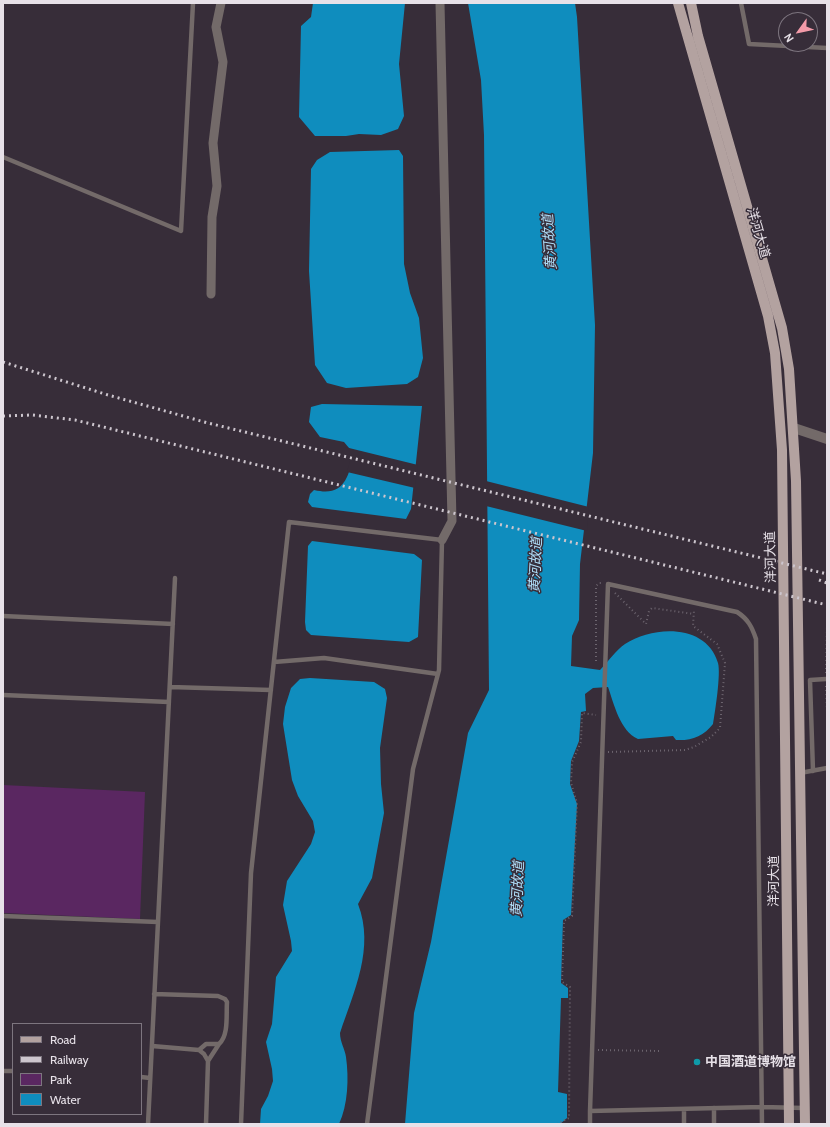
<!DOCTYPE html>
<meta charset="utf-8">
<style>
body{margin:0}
#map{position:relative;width:830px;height:1127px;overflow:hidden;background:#372d39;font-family:Cabin,sans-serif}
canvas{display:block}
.frame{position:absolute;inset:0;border:4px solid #e7e1e8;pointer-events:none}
.legend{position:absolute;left:12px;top:1023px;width:130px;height:92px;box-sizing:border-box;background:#372d39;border:1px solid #7d757f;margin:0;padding:5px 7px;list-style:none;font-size:12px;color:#e7e1e8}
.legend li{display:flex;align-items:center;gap:8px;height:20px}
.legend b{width:20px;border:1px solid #7d757f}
.north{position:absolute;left:778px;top:12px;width:40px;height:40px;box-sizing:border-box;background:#372d39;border:1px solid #7d757f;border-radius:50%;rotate:237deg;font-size:11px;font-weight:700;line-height:16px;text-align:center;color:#e7e1e8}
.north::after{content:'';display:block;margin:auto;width:14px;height:18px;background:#f39aa8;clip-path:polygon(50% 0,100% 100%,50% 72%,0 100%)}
</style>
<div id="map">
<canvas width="830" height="1127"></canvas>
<div class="frame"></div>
<ul class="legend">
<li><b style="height:5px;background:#b3a2a0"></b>Road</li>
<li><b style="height:5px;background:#cdc6ce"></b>Railway</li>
<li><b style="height:11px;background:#5a2761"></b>Park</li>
<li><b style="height:11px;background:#0f8dbe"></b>Water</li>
</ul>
<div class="north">N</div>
</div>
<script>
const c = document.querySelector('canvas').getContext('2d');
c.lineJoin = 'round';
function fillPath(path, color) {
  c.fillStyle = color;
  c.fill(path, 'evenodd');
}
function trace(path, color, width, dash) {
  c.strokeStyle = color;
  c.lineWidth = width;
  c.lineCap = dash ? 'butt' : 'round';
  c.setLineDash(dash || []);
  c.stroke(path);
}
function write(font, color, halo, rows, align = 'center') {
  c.font = font + ' Cabin,"Noto Sans SC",sans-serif';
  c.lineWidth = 3;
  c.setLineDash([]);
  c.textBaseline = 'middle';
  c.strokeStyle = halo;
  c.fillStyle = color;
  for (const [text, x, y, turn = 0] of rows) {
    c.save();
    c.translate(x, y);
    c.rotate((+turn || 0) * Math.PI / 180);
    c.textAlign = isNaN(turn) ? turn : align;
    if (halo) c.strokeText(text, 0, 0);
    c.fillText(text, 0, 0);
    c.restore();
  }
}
fillPath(new Path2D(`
 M3,785L145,792L140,919L3,913Z`), '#5a2761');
fillPath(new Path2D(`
 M313,3H405L399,64L404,116L398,129L381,135L359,134L346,136H315L299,117L301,26L311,17Z
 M468,3H575L577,17L595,325L593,453L580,564L579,620L572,636L571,666L600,670C608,662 616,650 625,644C654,625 707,624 718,663C721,674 715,712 713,724C704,736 691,741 676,740L673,736L638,739C620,731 614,704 608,687L593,688L585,694L586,711L581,712L579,741L571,761L570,784L577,804L571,915L563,920L561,983L568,988V998H561L558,1092L567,1094V1118L560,1124H405L414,1013L431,942L468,733L489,690L484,135L481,80Z
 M399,150L403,156L404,264L410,293L419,318L423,358L418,377L407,384L346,388L327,383L315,365L309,271L311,169L317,160L330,152Z
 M322,404L422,406L411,509L406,519L312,507L308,502L310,494L314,490C344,497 348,478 354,454L344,442L320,437L309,422L311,407Z
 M312,541L414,554L422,560L418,637L409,642L311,635L306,630L305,622L308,546Z
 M310,678L374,682L385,689L387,698L380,748L381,784L384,813L372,878L358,904C375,948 354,991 340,1033C340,1042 345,1049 346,1057C349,1078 348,1105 339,1124H260L261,1109L268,1096L273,1081L272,1069L266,1042L272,1024L276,977L292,951L291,941L283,905L287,881L311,844L315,832L313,821L298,796L292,780L283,724L285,707L291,688L300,679Z`), '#0f8dbe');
fillPath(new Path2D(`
 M345,447L418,465L415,488L347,472L352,454Z
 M486,481L589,507L587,531L486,506Z`), '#372d39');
trace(new Path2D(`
 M615,593L646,624L649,611L652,608L694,614
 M596,661V586L599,583H601
 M826,673L827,626
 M826,686L827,711
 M608,752L685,750L694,747L711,737L720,728L725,663L717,644L693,626L694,610
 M598,1050L662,1051
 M557,1124L569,1118L570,987L562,982L564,921L572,916L577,803L571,783L572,762L581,742L582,713L596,715`), '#6c646e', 2, [1, 3]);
trace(new Path2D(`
 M741,3L749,44L827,48
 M3,157L181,231L193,3
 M3,616L173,624
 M274,662L324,658L438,674
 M170,687L271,690
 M3,695L169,702
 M813,771L810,680L826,679
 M800,773L827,768
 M3,916L158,922
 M154,994L218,996L225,999L227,1002C226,1015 229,1035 219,1044
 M152,1046L199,1050L204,1054L208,1061L206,1124
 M199,1050L206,1044H219L208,1061
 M3,1071H13
 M141,1077L150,1078
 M714,1108V1124
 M684,1109V1124
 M590,1111L608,584L737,612C748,619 752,627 756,639L762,1124
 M148,1124L175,578
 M241,1124L251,873L289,522L442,540L439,670L413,769L367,1124
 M590,1124V1111L762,1107L804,1108`), '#736a69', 4.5);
trace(new Path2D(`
 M440,3L452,521L442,540
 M211,294L212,217L217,186L213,143L223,62L216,27L221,3`), '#736a69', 9);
trace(new Path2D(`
 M794,428L827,439`), '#736a69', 10);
trace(new Path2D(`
 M678,3L768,316L775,353L782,450L789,1124
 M691,3L698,36L782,328L789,369L796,481L805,1124`), '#b3a2a0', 10);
trace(new Path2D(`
 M3,362L108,395L208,423L827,574
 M3,416L32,415L75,420L827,605
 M819,580L827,583`), '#cdc6ce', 3, [2, 4]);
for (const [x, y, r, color] of [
 [697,1062,4,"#0f9aa8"]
]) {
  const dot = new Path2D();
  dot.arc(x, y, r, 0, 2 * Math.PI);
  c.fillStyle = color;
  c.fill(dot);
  trace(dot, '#372d39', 1.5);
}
write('13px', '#e7e1e8', '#372d39', [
 ["洋河大道",758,233,74],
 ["洋河大道",771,557,-91],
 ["洋河大道",774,881,-90]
]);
write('bold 13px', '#e7e1e8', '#372d39', [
 ["中国酒道博物馆",705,1062]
], 'left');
write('italic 14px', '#afdef8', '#372d39', [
 ["黄河故道",550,242,-94],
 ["黄河故道",536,565,-87],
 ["黄河故道",518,889,-87]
]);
</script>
